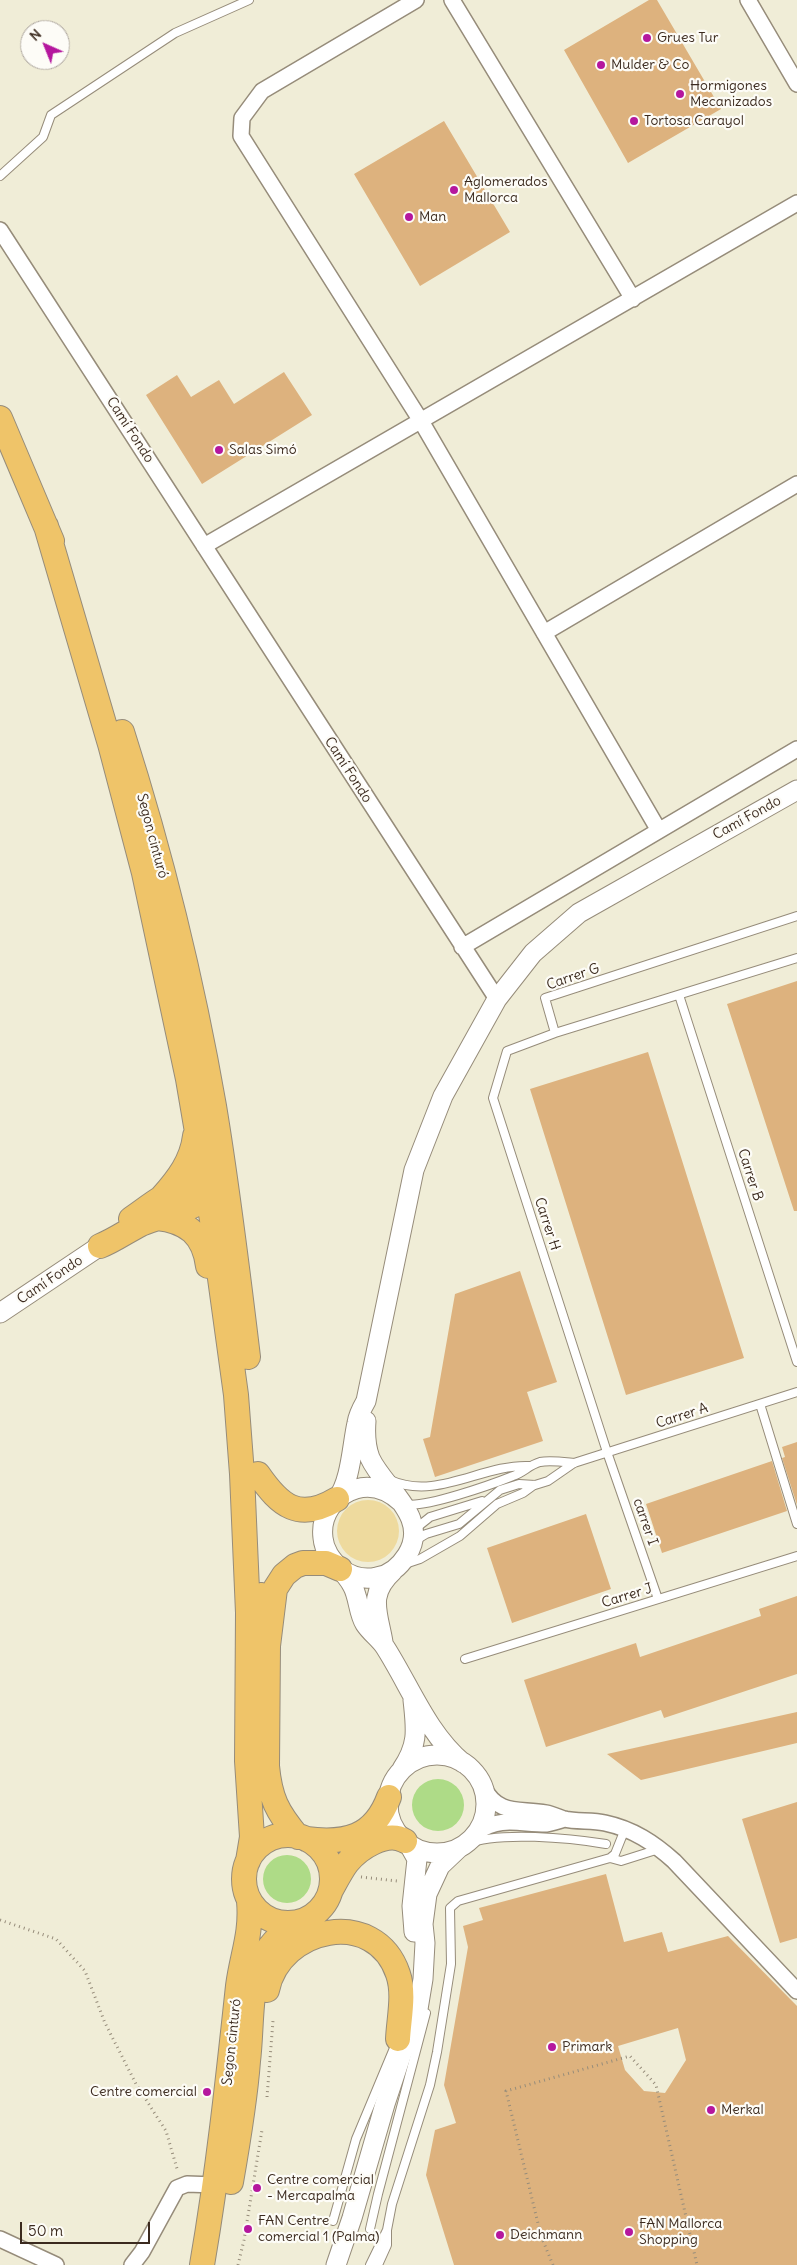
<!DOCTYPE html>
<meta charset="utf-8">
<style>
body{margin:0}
#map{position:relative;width:797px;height:2265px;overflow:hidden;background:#f0edd7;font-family:Delius,sans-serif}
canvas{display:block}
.north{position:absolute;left:20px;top:20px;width:50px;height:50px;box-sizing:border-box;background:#fdfcf7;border:1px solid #afa8a0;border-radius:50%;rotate:316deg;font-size:14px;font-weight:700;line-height:20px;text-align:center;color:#3b2a1e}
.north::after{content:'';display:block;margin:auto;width:18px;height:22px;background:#b5179e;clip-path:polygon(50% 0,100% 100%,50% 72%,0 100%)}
.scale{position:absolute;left:20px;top:2222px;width:130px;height:22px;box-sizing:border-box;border:2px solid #3b2a1e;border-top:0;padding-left:6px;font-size:15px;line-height:18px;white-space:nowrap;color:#3b2a1e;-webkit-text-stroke:4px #fdfcf7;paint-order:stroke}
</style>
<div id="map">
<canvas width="797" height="2265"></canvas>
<div class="north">N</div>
<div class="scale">50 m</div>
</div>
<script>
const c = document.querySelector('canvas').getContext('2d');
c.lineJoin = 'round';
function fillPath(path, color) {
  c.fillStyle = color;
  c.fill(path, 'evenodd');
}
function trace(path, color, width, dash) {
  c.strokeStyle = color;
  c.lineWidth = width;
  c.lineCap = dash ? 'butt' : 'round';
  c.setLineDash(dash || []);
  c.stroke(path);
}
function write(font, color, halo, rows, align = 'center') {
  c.font = font + ' Delius,sans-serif';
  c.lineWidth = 4.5;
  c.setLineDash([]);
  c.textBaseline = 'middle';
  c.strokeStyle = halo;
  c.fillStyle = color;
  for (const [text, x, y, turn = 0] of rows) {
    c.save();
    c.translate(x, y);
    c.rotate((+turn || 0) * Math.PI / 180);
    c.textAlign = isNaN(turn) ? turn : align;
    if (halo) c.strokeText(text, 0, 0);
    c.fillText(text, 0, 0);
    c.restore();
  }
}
fillPath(new Path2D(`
 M412 1805a26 26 0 1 1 52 0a26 26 0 1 1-52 0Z
 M263 1879a24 24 0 1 1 48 0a24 24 0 1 1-48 0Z`), '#aedb87');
fillPath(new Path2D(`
 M337 1531a31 31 0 1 1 62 0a31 31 0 1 1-62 0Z`), '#eeda9e');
fillPath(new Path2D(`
 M649,0H657L721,109L628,163L564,50Z
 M444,121L510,232L420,286L354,174Z
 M284,372L312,415L202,484L146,395L177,375L191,397L219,380L234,404Z
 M797,981V1211H794L727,1004Z
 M648,1052L744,1358L626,1395L530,1089Z
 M520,1271L557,1382L527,1392L543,1441L435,1477L423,1439L430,1437L455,1294Z
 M797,1442V1505L782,1458L785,1457L782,1447Z
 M772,1461L787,1511L662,1553L646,1504Z
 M586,1514L611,1589L512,1623L487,1548Z
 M797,1596V1674L664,1718L661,1710L546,1747L524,1680L636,1643L640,1657L761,1616L759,1609Z
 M797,1712V1743L641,1780L607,1754Z
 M797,1802V1938L780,1943L742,1819Z
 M606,1874L624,1942L662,1932L668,1952L728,1936L797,2006V2265H454L426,2175L435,2130L456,2123L444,2085L468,1947L463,1926L483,1920L479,1908ZM678,2028L686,2060L665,2093L644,2091L625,2070L618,2046Z`), '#ddb27e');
const service = new Path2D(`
 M0,176L43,137L51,115L175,33L249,0
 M797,916L545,998L555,1033L797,958
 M679,995L797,1362
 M555,1033L507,1051L493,1098L607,1452L658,1599
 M760,1404L797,1524
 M390,1480C437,1501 482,1464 529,1466
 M405,1504C423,1509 493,1484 513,1476C523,1473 529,1465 540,1462C550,1460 564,1462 574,1463
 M415,1529L430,1517L482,1501
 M416,1540L426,1534L459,1524L500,1490L519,1484L535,1485L548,1481L574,1463L797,1392
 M405,1564L420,1559L460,1536L497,1504L523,1493L534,1485
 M465,1659L797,1556
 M466,1844C499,1831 570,1838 606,1844
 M610,1858L615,1854L625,1829
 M333,2221L356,2139L397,2041
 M370,2229L378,2194L426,2013
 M370,2265L387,2230
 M378,2265L387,2245V2230L392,2204L430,2085L437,2052L451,1964L450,1908L458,1901L610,1858L621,1861L659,1849`);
const minor = new Path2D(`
 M416,0L262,91L242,118L241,136L421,421L658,829
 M452,0L633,299
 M748,0L797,84
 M0,230L497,999
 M204,546L797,203
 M544,633L797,484
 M462,947L797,749
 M483,1787C499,1816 518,1808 546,1813C552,1814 558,1817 564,1819C577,1822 592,1820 605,1823C633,1829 654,1843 674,1861L797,1991
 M477,1832C501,1816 519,1824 546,1824C552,1823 559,1821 565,1819
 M0,2239L56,2265
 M132,2265L142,2252L177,2188L187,2184L215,2185`);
const tertiary = new Path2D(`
 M0,1313L100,1246
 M337,1499C351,1481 352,1445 357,1423C358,1415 362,1408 366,1401L414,1170L443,1096L497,999L533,953L579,913L797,790
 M401,1502C389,1491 373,1484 356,1489C335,1495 320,1515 323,1538C325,1559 343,1568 352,1585C359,1597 358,1613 365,1624C371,1633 380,1639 385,1647C410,1686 427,1733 463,1763
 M341,1569C352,1577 364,1580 377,1577C390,1575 400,1566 407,1555C431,1517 384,1489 370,1458C365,1445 365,1434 366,1421
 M383,1642C378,1612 367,1595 393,1571
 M388 1804a49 49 0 1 1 98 0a49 49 0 1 1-98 0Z
 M402,1769C419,1744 416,1729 413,1700
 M408,1843L417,1859L412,1906L414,1932
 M336,2265L352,2218L385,2104L406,2041L417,2015L423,1979L425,1943L423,1924L427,1894L440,1866L459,1848`);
const trunk = new Path2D(`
 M0,418L52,541
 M46,526L110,744L144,873L188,1079L212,1220L236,1395L242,1474L248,1613L247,1761L252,1837L248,1861
 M122,732C161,854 192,980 214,1106C228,1190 238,1274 248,1357
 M162,1197C178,1179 192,1161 195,1136
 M157,1218C187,1221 204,1235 208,1266
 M131,1219C158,1201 188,1170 217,1203
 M100,1246C115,1240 127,1231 141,1224C165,1213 204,1212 214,1183
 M258,1474C280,1506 299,1522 337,1499
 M262,1595L268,1646
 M244 1879a44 44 0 1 1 88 0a44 44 0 1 1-88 0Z
 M298,1837C277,1812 270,1798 267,1766L268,1646L275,1589L284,1575L295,1566L303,1563H326L340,1569
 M306,1839C345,1844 374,1838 389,1797
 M331,1890C336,1881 341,1871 347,1863C359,1848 387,1830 405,1841
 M267,1990C280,1927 375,1906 398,1974C405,1994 399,2018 398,2039
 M231,2182C238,2142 245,2101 248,2061C252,2029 249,1992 261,1962C268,1945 281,1933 296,1923
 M202,2265C218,2172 228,2080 238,1986C242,1955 252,1934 249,1901`);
trace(service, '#968c7a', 10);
trace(minor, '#968c7a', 18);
trace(tertiary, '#968c7a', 21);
trace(trunk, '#968c7a', 26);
trace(new Path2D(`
 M361,1877L397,1881
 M0,1920L56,1939L85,1971L105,2023L136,2084L166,2131L178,2172
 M267,2097L273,2021
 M238,2265L244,2240L262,2130
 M553,2265L541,2236L506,2091L630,2056L656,2085L697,2265`), '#968c7a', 3, [1, 4]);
trace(service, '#fff', 8);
trace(minor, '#fff', 15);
trace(tertiary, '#fff', 19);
trace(trunk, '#efc469', 24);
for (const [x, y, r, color] of [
 [647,38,5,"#b5179e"],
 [601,65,5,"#b5179e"],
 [680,94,5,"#b5179e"],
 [634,121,5,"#b5179e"],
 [454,190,5,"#b5179e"],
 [409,217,5,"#b5179e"],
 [219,450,5,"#b5179e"],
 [552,2047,5,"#b5179e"],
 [207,2092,5,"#b5179e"],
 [711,2110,5,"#b5179e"],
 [257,2188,5,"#b5179e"],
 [248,2229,5,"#b5179e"],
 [629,2232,5,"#b5179e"],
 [500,2235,5,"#b5179e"]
]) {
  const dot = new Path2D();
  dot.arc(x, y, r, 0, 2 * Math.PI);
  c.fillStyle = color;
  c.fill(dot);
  trace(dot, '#fdfcf7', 2);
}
write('14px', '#3b2a1e', '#fdfcf7', [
 ["Grues Tur",657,38],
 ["Mulder & Co",611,65],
 ["Hormigones",690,86],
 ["Mecanizados",690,102],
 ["Tortosa Carayol",644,121],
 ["Aglomerados",464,182],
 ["Mallorca",464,198],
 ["Man",419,217],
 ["Salas Simó",229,450],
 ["Primark",562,2047],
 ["Centre comercial",197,2092,"right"],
 ["Merkal",721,2110],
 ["Centre comercial",267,2180],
 ["- Mercapalma",267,2196],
 ["FAN Centre",258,2221],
 ["comercial 1 (Palma)",258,2237],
 ["FAN Mallorca",639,2224],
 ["Shopping",639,2240],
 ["Deichmann",510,2235]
], 'left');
write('14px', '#3b2a1e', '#fdfcf7', [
 ["Camí Fondo",130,430,57],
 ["Camí Fondo",348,770,57],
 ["Camí Fondo",747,818,-29],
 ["Segon cinturó",152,836,75],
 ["Carrer G",573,977,-19],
 ["Carrer B",750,1175,72],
 ["Carrer H",547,1224,72],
 ["Camí Fondo",50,1280,-34],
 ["Carrer A",682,1416,-18],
 ["carrer I",645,1522,71],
 ["Carrer J",627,1596,-17],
 ["Segon cinturó",232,2042,-84]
]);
</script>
